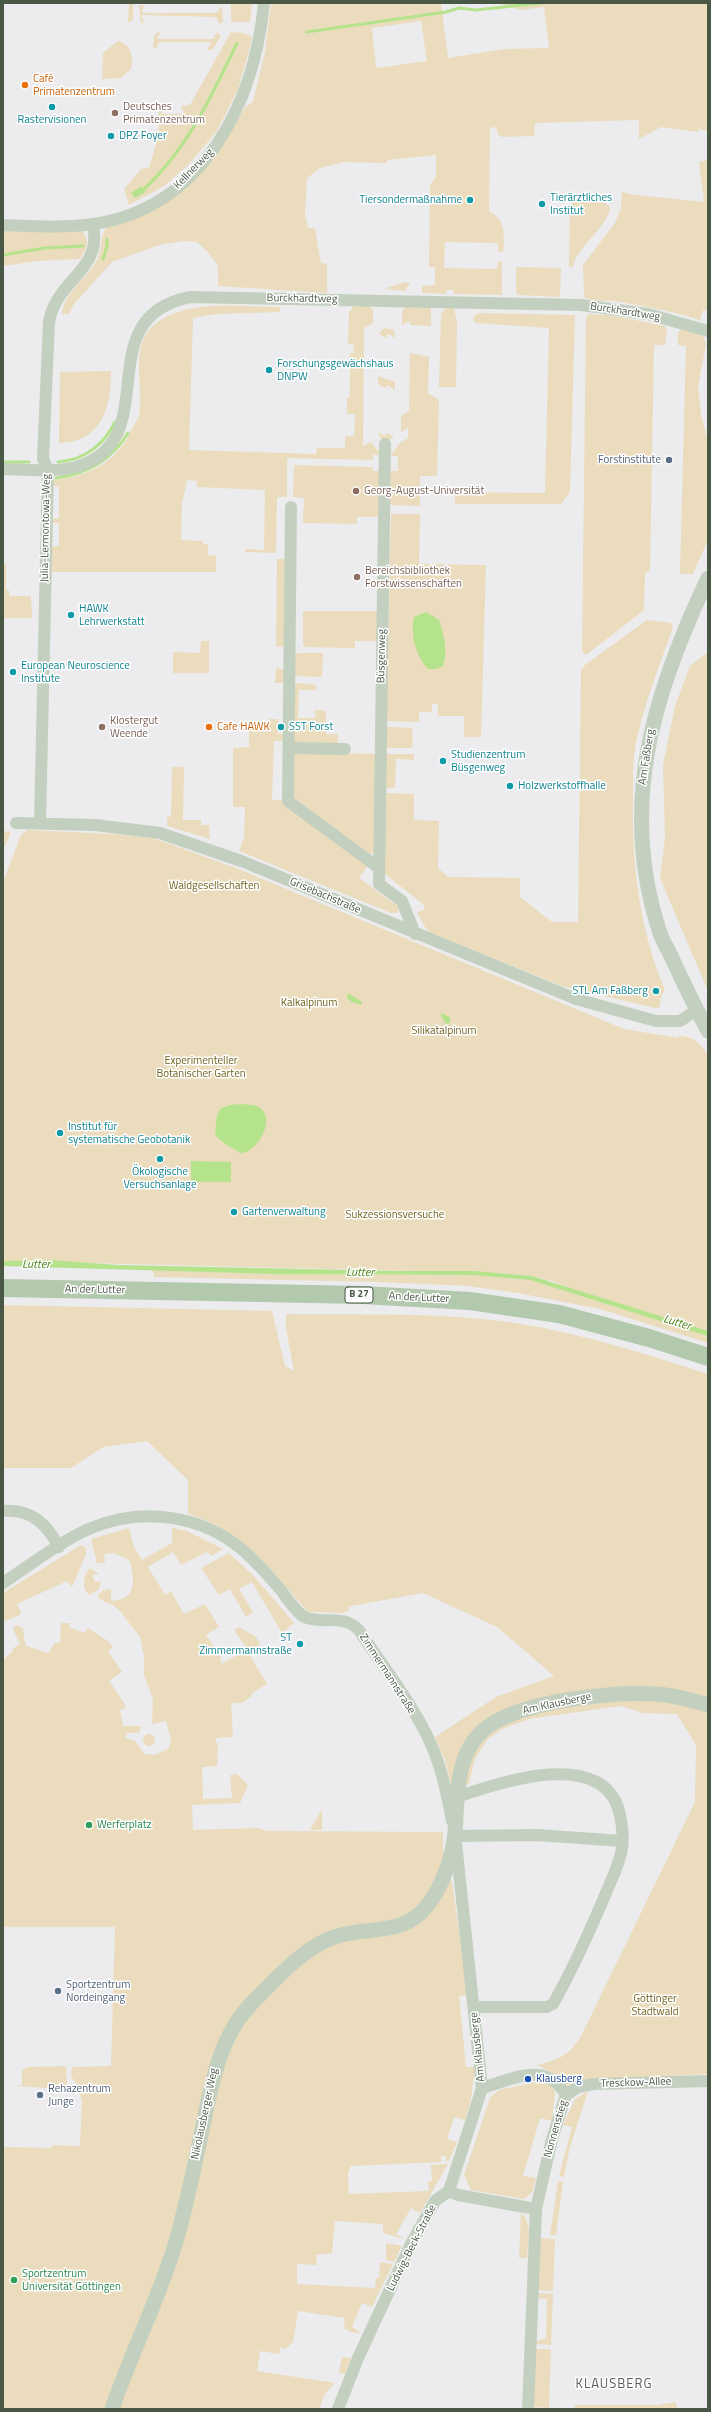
<!DOCTYPE html>
<meta charset="utf-8">
<style>
body{margin:0}
#map{position:relative;width:711px;height:2412px;overflow:hidden;background:#ecebee;font-family:"Titillium Web",sans-serif}
canvas{display:block}
.frame{position:absolute;inset:0;border:4px solid #495745;pointer-events:none}
</style>
<div id="map">
<canvas width="711" height="2412"></canvas>
<div class="frame"></div>
</div>
<script>
const c = document.querySelector('canvas').getContext('2d');
c.lineJoin = 'round';
function fillPath(path, color) {
  c.fillStyle = color;
  c.fill(path, 'evenodd');
}
function trace(path, color, width, dash) {
  c.strokeStyle = color;
  c.lineWidth = width;
  c.lineCap = dash ? 'butt' : 'round';
  c.setLineDash(dash || []);
  c.stroke(path);
}
function write(font, color, halo, rows, align = 'center') {
  c.font = font + ' "Titillium Web",sans-serif';
  c.lineWidth = 3;
  c.setLineDash([]);
  c.textBaseline = 'middle';
  c.strokeStyle = halo;
  c.fillStyle = color;
  for (const [text, x, y, turn = 0] of rows) {
    c.save();
    c.translate(x, y);
    c.rotate((+turn || 0) * Math.PI / 180);
    c.textAlign = isNaN(turn) ? turn : align;
    if (halo) c.strokeText(text, 0, 0);
    c.fillText(text, 0, 0);
    c.restore();
  }
}
fillPath(new Path2D(`
 M129,3H133V20L128,23Z
 M231,3H252L250,22H231Z
 M271,3H441L448,58L505,49L549,48L544,7L521,10L497,3H708V131L698,129V132L661,127L639,139V120L535,123L534,136L502,137L498,134L496,127L490,128L489,211C507,222 503,231 504,251L498,252V243L445,242L444,268L497,269L498,261L502,262V295L454,294L453,290H447L446,294L422,293V286L435,285V267H429L430,186L436,176V155L387,160V163L344,162L320,168L307,178L305,215L308,228H315L321,263L327,264V293L218,286V266L207,251L197,242L183,241L159,245L112,262L74,304L69,314H62C63,294 87,278 96,262C103,250 99,237 107,226L203,170L225,142L245,107L253,102L265,52ZM421,21L427,61L376,68L372,28Z
 M139,5H144L142,13H216L222,6L223,22L219,24L216,17L141,15L144,23H141Z
 M159,31H161L157,39H213L217,32L221,36L212,50H207L211,42H159L156,49L153,47L154,36Z
 M231,32L243,33L252,37L251,43L238,89L217,131L188,165L164,186L129,205L124,189L141,169L149,168C155,147 163,128 157,106H160L162,114H184L181,106L190,105Z
 M118,41C131,43 134,58 131,69L121,78L102,79L103,53Z
 M708,160V311L703,310L700,320C672,311 643,306 615,301C605,300 593,303 584,297L583,265L615,223L621,208L622,191L628,194L704,202L699,162Z
 M572,202H604L610,207C609,227 577,245 573,267H569L570,207Z
 M3,229L81,230C91,241 87,248 80,259L38,261L3,266Z
 M516,267L561,268L560,297L518,295L516,291Z
 M405,282L410,283L405,291L384,289Z
 M354,306H369L373,310V323L364,328L363,446L371,442L381,455H373V460L287,458V497H277L276,553L245,552L246,549L264,550L265,490L197,487V481L187,480L182,504L181,540L203,541V544H208V555L216,556V572H51V547L59,546V523H51V519L59,518V487L52,486L53,480C88,476 115,464 131,431C133,426 138,420 139,415C145,383 126,341 161,320C194,299 243,307 280,307V312L216,314L193,318L189,450L316,454L317,448H345V436H354L355,414H347V398L350,397V353H354L353,344H348L349,312Z
 M406,307L431,308V326L410,325V321L402,325V311Z
 M446,308H454L457,322L456,387H439L441,314Z
 M481,313L575,315L570,492L561,504H455V492L545,493L549,328L475,323L473,319L476,314Z
 M589,314L615,316L665,326L667,330L665,345H654L650,570L645,574L644,610L586,655L582,651L586,317Z
 M384,328L394,330L395,338L388,334L386,338L379,334Z
 M681,329L703,336L706,344L698,386L701,414L708,442V540L693,574H680L686,346L678,345V334Z
 M410,353L429,357L428,393L439,400L437,476H420V506L392,505L390,503V471H398V456H390L400,443L408,438V428L401,432V416L409,411Z
 M111,371C111,409 101,442 59,443L60,372Z
 M378,376L395,382V390L387,385L385,388L378,384Z
 M378,432L385,436L387,433L394,437L389,440L381,439Z
 M294,465L373,467V471H380V517H357V524L303,523L304,498L293,497Z
 M391,514H420L419,564L486,565L481,737H464V716H438V704H432V712H419V722L388,721L386,719Z
 M277,559H285V644L282,647H276Z
 M3,564H6V590H9V596H31L32,618H3Z
 M303,611H378V641H355V648L305,647L303,645Z
 M647,620L671,623L673,627C660,665 644,703 636,743C632,762 633,783 633,803C632,867 640,931 665,990L661,996L660,1007L655,1008L562,986L431,933L425,927L417,912L424,910V905L385,874V795L386,793L414,794V820L439,821L438,868L448,877L520,878V897L552,922H578L581,670L585,665Z
 M201,641H209V673H173V652L200,653Z
 M708,652V991L660,878L665,838L663,765L675,706L690,666Z
 M299,653H323L322,677L294,676L295,655Z
 M276,668L284,670V683H275Z
 M298,683L316,685V690H299L298,718H315V710L326,711V734H338V745L297,744L293,742L294,685Z
 M269,719H278V734H283V741H274L272,800H282L369,864L359,878L399,907L398,913H391L239,851L244,837L245,807H233V748L249,747V725L269,726Z
 M387,727L412,728L413,746L411,748H387L385,745Z
 M298,752L376,754L374,853L369,854L294,798L293,754Z
 M387,754H414V760L396,759L395,788H384L385,755Z
 M172,767H184L183,820H201V825H209L210,839L167,826V818L171,816Z
 M28,830L113,834L153,838L236,868L624,1029L678,1038L679,1036C693,1036 700,1043 708,1055V1343L600,1309L518,1293L468,1286L379,1282L154,1277L153,1270L273,1274L473,1275L530,1280L632,1312L552,1281L532,1276L501,1273L3,1261V882L21,835Z
 M3,831L11,832L5,846H3Z
 M3,1305L272,1311L285,1366L294,1371L286,1328V1314C363,1315 439,1312 515,1323C581,1333 645,1354 708,1374V2074L586,2080L569,2087L557,2075L537,2065C559,2059 567,2057 580,2038L695,1802L696,1745L677,1714L643,1713L620,1706L529,1719L502,1729L488,1739L475,1759L469,1783L464,1788L470,1758L491,1730L530,1713L649,1689L490,1718L451,1785L445,1760L435,1737L496,1697L554,1676L497,1627L423,1593L351,1606L348,1608L349,1610L343,1613L308,1612C275,1573 239,1528 188,1514V1480L147,1441L103,1447L71,1468H3Z
 M129,1528L134,1547L142,1560L172,1543V1528L187,1531L223,1549L211,1556L207,1552L181,1565L173,1552L148,1567L165,1595L171,1591L184,1614L205,1604L219,1627L206,1635L221,1658L220,1660L222,1664L247,1649L234,1630L239,1627L256,1637L260,1644L249,1654L267,1684L251,1694L252,1696L242,1703H231L233,1737L216,1738V1743H218L217,1766L202,1767L203,1799L232,1798L230,1775L237,1774L248,1785L240,1803L192,1805L193,1830L259,1828L266,1831L443,1832V1854L452,1882L468,1995L459,1996L466,2067H475L471,2099L465,2120L454,2117L447,2139L457,2142L449,2161H446V2156H441V2162L351,2166L348,2173L349,2194L429,2191L428,2181H432L431,2165L448,2164L420,2213L411,2208L396,2234L405,2239L383,2233V2224L335,2221L332,2253L316,2255L317,2265L297,2264V2284L375,2288L376,2278H379L380,2262L393,2264L372,2307L362,2303L352,2327L361,2333L350,2332L344,2328L345,2318L298,2311L293,2342L285,2349L280,2348L279,2354L260,2351L257,2371L335,2383L325,2394L319,2409H3V2147L52,2148V2145L80,2146L82,2101L77,2085L71,2076L72,2067L111,2066L115,1927H3V1660L13,1651L12,1649L20,1644L13,1629L16,1625L23,1628L25,1643L27,1646L48,1653L55,1643H60L61,1623H70L69,1627L84,1633L88,1628L108,1641L113,1647L108,1651L122,1672L109,1681L123,1701L126,1708L120,1710L123,1726H141L139,1733H127L125,1738L135,1741L145,1754L155,1755L169,1748L171,1740L166,1721L152,1724L153,1699L144,1675V1656L140,1637L120,1611L113,1605L99,1599L98,1596L103,1590L111,1589V1601C136,1601 136,1579 129,1560L114,1553L104,1554L105,1563H97L91,1539Z
 M81,1545L86,1548V1554L72,1587L67,1581L17,1604L21,1612L19,1615L3,1622V1593Z
 M229,1553L253,1575L294,1623L282,1633L252,1582L239,1589L253,1612L246,1617L230,1589L219,1595L201,1568Z
 M90,1568L99,1574L92,1575L95,1582L101,1581L99,1589L90,1595C81,1590 83,1575 90,1568Z
 M143 1740a6 6 0 1 1 12 0a6 6 0 1 1-12 0Z
 M322,1809V1830H310Z
 M66,2066L67,2089L12,2086L22,2085V2070L28,2067Z
 M546,2080L555,2091L552,2121L540,2118L523,2176L536,2178L532,2192L524,2199L471,2190L464,2175L490,2098L499,2090Z
 M588,2091L570,2147L564,2177L559,2176L572,2127L563,2125L575,2099Z
 M558,2181L563,2182L556,2235H550Z
 M521,2213C533,2222 528,2245 527,2258H519Z
 M539,2238L555,2239L553,2291L537,2290Z
 M386,2243L402,2246L394,2262L386,2260Z
 M538,2293L553,2294L551,2345L536,2344V2342L546,2338V2335L547,2299L538,2298Z
 M535,2349H551L549,2408L533,2407Z
 M342,2357L351,2358L345,2374L339,2373Z
 M675,2402L678,2409H575V2405H658Z`), '#eadcbc');
fillPath(new Path2D(`
 M142,186L145,192L135,198L131,193Z
 M426,612L439,620C444,636 448,651 443,666L436,669H428C416,656 410,634 414,617Z
 M348,993L362,1002L361,1005L352,1002L347,998Z
 M441,1013L450,1017V1023L446,1024L441,1016Z
 M241,1104C247,1105 255,1104 260,1108C276,1119 258,1152 241,1153L225,1144L215,1135L217,1116L220,1109L230,1105Z
 M191,1161L231,1162V1182H191Z
 M50,1260L118,1265L400,1271H475L532,1276L708,1331V1336L530,1280L473,1275L273,1274L3,1266V1261Z`), '#b5e38c');
trace(new Path2D(`
 M307,32L446,12L459,8L476,10L541,3
 M142,191C186,151 212,96 237,43
 M3,255L45,248L83,246
 M103,259L107,246V239
 M3,462H29
 M58,462C84,460 104,445 115,422
 M56,478C87,474 111,461 128,433`), '#b5e38c', 3);
trace(new Path2D(`
 M3,225C33,226 64,228 94,224C204,207 254,103 264,3
 M385,444L379,884L402,901L415,934
 M3,469C27,469 53,473 76,467C168,440 85,318 190,297L581,305L648,314L708,331
 M291,507L288,801L379,868
 M289,748L345,749
 M16,823L95,825L160,833L244,862L576,999L656,1021H680L692,1013
 M40,823L48,470L43,459L49,322C55,288 85,276 93,249C95,241 94,232 94,224
 M3,1511C31,1509 46,1523 59,1547
 M3,1583C30,1565 61,1541 91,1528C142,1507 202,1514 245,1552C257,1563 269,1576 280,1589C288,1599 294,1610 304,1617C323,1625 342,1613 359,1630C383,1667 413,1704 431,1744C442,1769 447,1795 452,1821
 M457,1797C500,1782 606,1746 620,1815C623,1829 624,1847 619,1860C615,1874 608,1887 603,1900C588,1935 572,1971 553,2004L547,2007H474
 M455,1836L537,1835L622,1841
 M482,2088C513,2079 546,2060 566,2095L552,2139L536,2209L528,2409
 M566,2095L578,2087L594,2084L708,2081
 M449,2191L458,2195L536,2209
 M338,2409L358,2358L411,2244L435,2201L449,2191L482,2088L456,1843`), '#c3d0bf', 12);
trace(new Path2D(`
 M708,578C653,694 618,806 660,933C663,942 668,949 672,958C683,982 695,1007 708,1031
 M112,2409C131,2353 158,2301 175,2245C186,2207 194,2169 202,2130C212,2083 219,2035 255,2000C277,1978 301,1951 329,1939C363,1924 401,1939 427,1906C442,1887 453,1856 455,1832C457,1809 456,1785 463,1763C468,1746 479,1731 495,1722C531,1701 614,1691 656,1694C674,1695 691,1700 708,1705`), '#c3d0bf', 15);
trace(new Path2D(`
 M3,1288L363,1295L470,1301L559,1314L649,1338L708,1357`), '#b2c9ad', 18);
for (const [x, y, r, color] of [
 [25,85,4,"#e8710a"],
 [52,107,4,"#0f9aa8"],
 [115,113,4,"#8d6e63"],
 [111,136,4,"#0f9aa8"],
 [470,200,4,"#0f9aa8"],
 [542,204,4,"#0f9aa8"],
 [269,370,4,"#0f9aa8"],
 [669,460,4,"#5c6f8a"],
 [356,491,4,"#8d6e63"],
 [357,577,4,"#8d6e63"],
 [71,615,4,"#0f9aa8"],
 [13,672,4,"#0f9aa8"],
 [102,727,4,"#8d6e63"],
 [209,727,4,"#e8710a"],
 [281,727,4,"#0f9aa8"],
 [443,761,4,"#0f9aa8"],
 [510,786,4,"#0f9aa8"],
 [656,991,4,"#0f9aa8"],
 [60,1133,4,"#0f9aa8"],
 [160,1159,4,"#0f9aa8"],
 [234,1212,4,"#0f9aa8"],
 [300,1644,4,"#0f9aa8"],
 [89,1825,4,"#2e9e5b"],
 [58,1991,4,"#5c6f8a"],
 [528,2079,4,"#1a4fb4"],
 [40,2095,4,"#5c6f8a"],
 [14,2280,4,"#2e9e5b"]
]) {
  const dot = new Path2D();
  dot.arc(x, y, r, 0, 2 * Math.PI);
  c.fillStyle = color;
  c.fill(dot);
  trace(dot, '#fff', 1.5);
}
for (const [x, y, w] of [
 [359,1295,28]
]) {
  const box = new Path2D();
  box.roundRect(x - w / 2, y - 8, w, 16, 3);
  c.fillStyle = '#fff';
  c.fill(box);
  trace(box, '#495745', 1);
}
write('bold 10px', '#495745', null, [
 ["B 27",359,1295]
]);
write('11px', '#c56008', '#fff', [
 ["Café",33,79],
 ["Primatenzentrum",33,92],
 ["Cafe HAWK",217,727]
], 'left');
write('11px', '#785e54', '#fff', [
 ["Deutsches",123,107],
 ["Primatenzentrum",123,120],
 ["Georg-August-Universität",364,491],
 ["Bereichsbibliothek",365,571],
 ["Forstwissenschaften",365,584],
 ["Klostergut",110,721],
 ["Weende",110,734]
], 'left');
write('11px', '#0d838f', '#fff', [
 ["Rastervisionen",52,120,"center"],
 ["DPZ Foyer",119,136],
 ["Tierärztliches",550,198],
 ["Institut",550,211],
 ["Tiersondermaßnahme",462,200,"right"],
 ["Forschungsgewächshaus",277,364],
 ["DNPW",277,377],
 ["HAWK",79,609],
 ["Lehrwerkstatt",79,622],
 ["European Neuroscience",21,666],
 ["Institute",21,679],
 ["SST Forst",289,727],
 ["Studienzentrum",451,755],
 ["Büsgenweg",451,768],
 ["Holzwerkstoffhalle",518,786],
 ["STL Am Faßberg",648,991,"right"],
 ["Institut für",68,1127],
 ["systematische Geobotanik",68,1140],
 ["Ökologische",160,1172,"center"],
 ["Versuchsanlage",160,1185,"center"],
 ["Gartenverwaltung",242,1212],
 ["ST",292,1638,"right"],
 ["Zimmermannstraße",292,1651,"right"]
], 'left');
write('11px', '#495745', '#fff', [
 ["Kellnerweg",194,169,-46],
 ["Burckhardtweg",302,299,1],
 ["Burckhardtweg",625,312,9],
 ["Julia-Lermontowa-Weg",46,528,-89],
 ["Büsgenweg",382,656,-89],
 ["Am Faßberg",647,757,-81],
 ["Grisebachstraße",325,896,23],
 ["An der Lutter",95,1290,1],
 ["An der Lutter",419,1298,3],
 ["Zimmermannstraße",387,1674,57],
 ["Am Klausberge",557,1704,-12],
 ["Am Klausberge",478,2047,-96],
 ["Tresckow-Allee",636,2083,-2],
 ["Nikolausberger Weg",205,2114,-78],
 ["Nonnenstieg",556,2129,-74],
 ["Ludwig-Beck-Straße",412,2248,-63]
]);
write('11px', '#4e5e75', '#fff', [
 ["Forstinstitute",661,460,"right"],
 ["Sportzentrum",66,1985],
 ["Nordeingang",66,1998],
 ["Rehazentrum",48,2089],
 ["Junge",48,2102]
], 'left');
write('11px', '#71621d', '#fff', [
 ["Waldgesellschaften",214,886],
 ["Kalkalpinum",309,1003],
 ["Silikatalpinum",444,1031],
 ["Experimenteller",201,1061],
 ["Botanischer Garten",201,1074],
 ["Sukzessionsversuche",395,1215],
 ["Göttinger",655,1999],
 ["Stadtwald",655,2012]
]);
write('11px', '#27864d', '#fff', [
 ["Werferplatz",97,1825],
 ["Sportzentrum",22,2274],
 ["Universität Göttingen",22,2287]
], 'left');
write('11px', '#164399', '#fff', [
 ["Klausberg",536,2079]
], 'left');
write('italic 12px', '#4a8416', '#fff', [
 ["Lutter",36,1265,1],
 ["Lutter",360,1273,1],
 ["Lutter",677,1323,17]
]);
c.letterSpacing = '1px';
write('13px', '#5a6059', '#fff', [
 ["KLAUSBERG",614,2385]
]);
c.letterSpacing = '0px';
</script>
